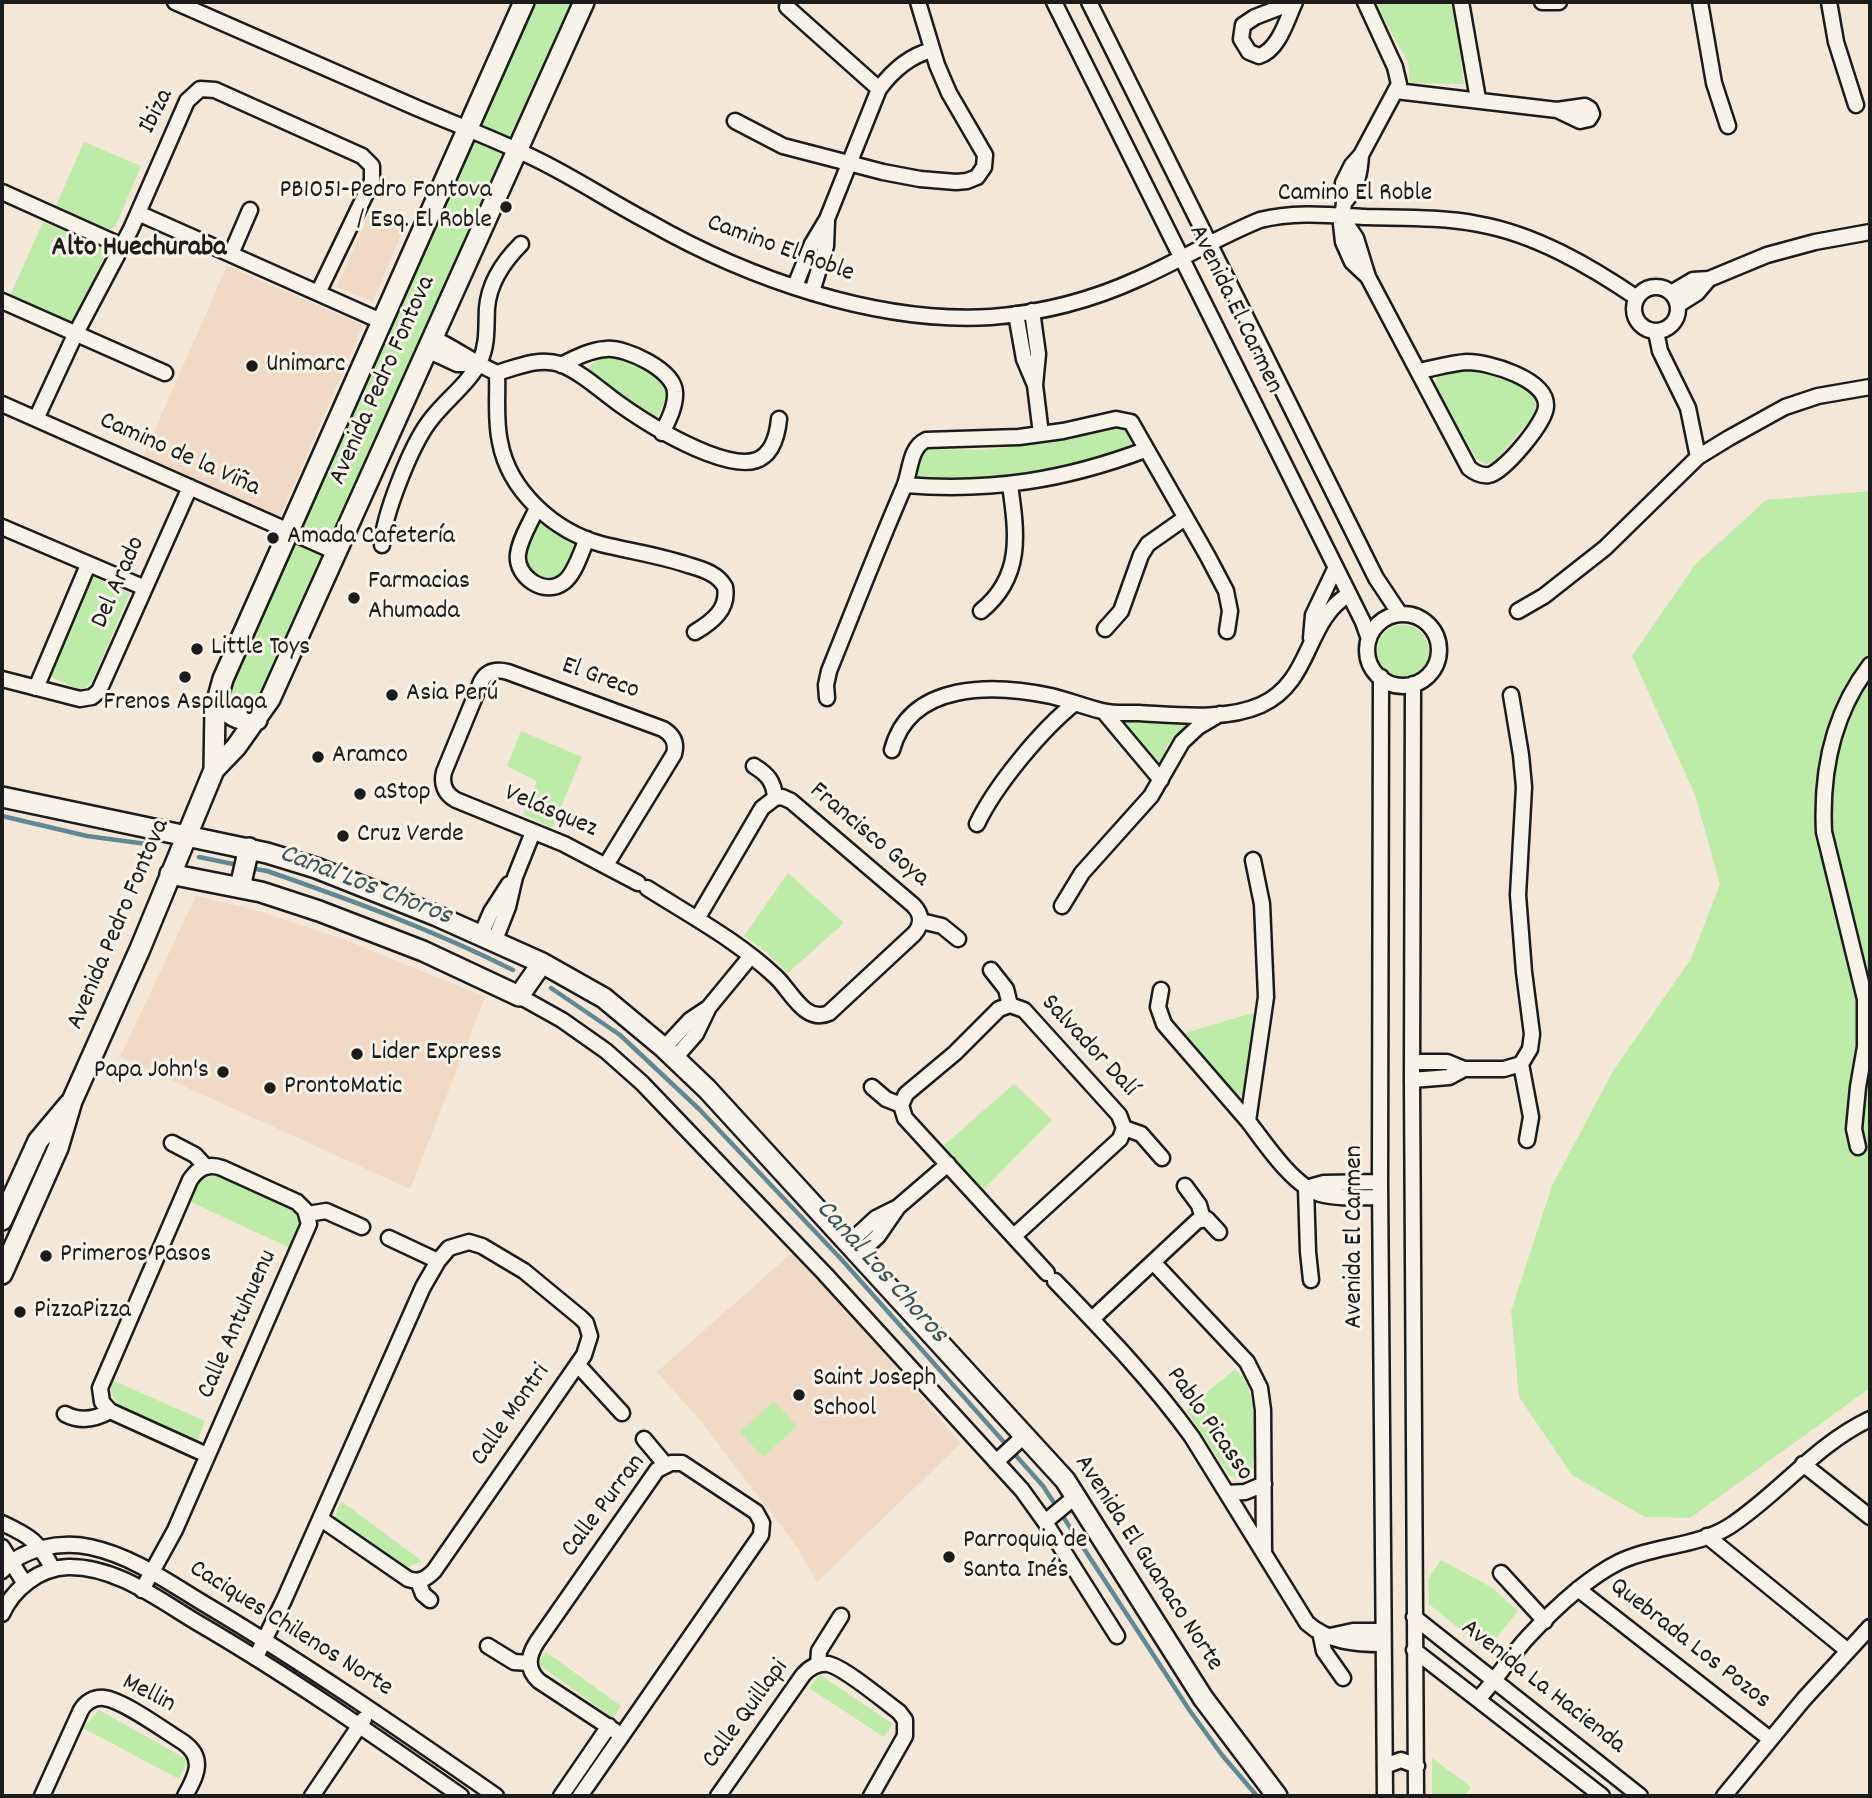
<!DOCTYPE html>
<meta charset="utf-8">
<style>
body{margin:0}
#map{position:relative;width:1872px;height:1798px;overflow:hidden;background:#f4e7d8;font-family:Dekko,sans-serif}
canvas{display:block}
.frame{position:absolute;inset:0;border:4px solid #1c1c1c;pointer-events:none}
</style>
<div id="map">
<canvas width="1872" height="1798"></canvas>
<div class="frame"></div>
</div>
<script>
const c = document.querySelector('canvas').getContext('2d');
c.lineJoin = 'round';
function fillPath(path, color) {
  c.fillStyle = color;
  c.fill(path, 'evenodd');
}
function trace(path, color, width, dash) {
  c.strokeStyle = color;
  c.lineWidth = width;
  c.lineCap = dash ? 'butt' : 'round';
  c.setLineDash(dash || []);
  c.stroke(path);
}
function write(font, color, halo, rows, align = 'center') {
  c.font = font + ' Dekko,sans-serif';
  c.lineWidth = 6;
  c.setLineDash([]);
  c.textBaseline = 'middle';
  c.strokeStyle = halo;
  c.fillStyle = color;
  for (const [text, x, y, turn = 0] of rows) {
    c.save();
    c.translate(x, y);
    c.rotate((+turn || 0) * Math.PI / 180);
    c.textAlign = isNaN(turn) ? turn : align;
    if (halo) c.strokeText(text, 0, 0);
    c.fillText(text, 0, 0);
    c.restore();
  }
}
fillPath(new Path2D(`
 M372,208L406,223L373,302L337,287Z
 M227,266L363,325L279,519L142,459Z
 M196,896L256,910L346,940L485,997L410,1189L120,1057Z
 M794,1251L961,1443L817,1582L799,1550L779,1523L699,1419L657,1372Z`), '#f0d9c5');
fillPath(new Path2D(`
 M529,2H572L510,138L475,124Z
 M1374,2H1454L1464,84L1410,83L1408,62Z
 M468,137L505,152L257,708L222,698Z
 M84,142L141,166L115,227L107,230L55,208Z
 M43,222L107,250L73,327L9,298Z
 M612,356C629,358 663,371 666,392C667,401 661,411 656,418L588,371C592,360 601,358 612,356Z
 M1449,371C1471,369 1519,379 1534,397L1536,407L1533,416L1495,462L1486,464L1476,459L1435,384L1437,376Z
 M1123,424L1133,447L1017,478L912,481L921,449L984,450L1039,443Z
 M1870,491V1388L1690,1518L1645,1517L1572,1475L1519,1397L1511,1311L1552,1186L1613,1071L1691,959L1720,884L1695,795L1632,656L1695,565L1766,500Z
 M535,522H542L576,544C569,572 553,590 526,569L523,552Z
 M93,577L130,593L92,682L83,691L49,676Z
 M1377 651a26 26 0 1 1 52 0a26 26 0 1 1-52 0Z
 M1120,717L1185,722V728L1168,744L1161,761L1155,763L1119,724Z
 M521,731L582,757L552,828L523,814L537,781L507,766Z
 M788,873L844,923L788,973L766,952L744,936Z
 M1256,1012L1257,1025L1245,1092L1239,1097L1234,1094L1185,1033Z
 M1014,1084L1052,1120L983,1190L942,1147Z
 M219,1175L298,1212L300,1224L290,1248L191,1202L199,1179Z
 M1235,1369C1240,1374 1245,1379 1248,1387C1255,1404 1258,1460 1250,1476L1241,1481L1229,1475L1186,1410Z
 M114,1381L205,1421L198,1440L118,1405L110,1392Z
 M774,1401L797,1426L763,1457L740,1432Z
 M341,1501L422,1561L408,1567L334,1519Z
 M1441,1560L1491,1587L1518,1611L1489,1647L1483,1648L1429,1604L1428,1579Z
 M546,1652L621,1706L613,1718L538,1664Z
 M819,1674L893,1724L884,1737L809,1688Z
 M99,1710L188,1760L179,1779L83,1728Z
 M1432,1758L1471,1787L1464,1796H1432Z`), '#bdeba8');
trace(new Path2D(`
 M2,816L87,836L154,845
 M199,857L238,865
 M250,868L267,871C351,900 433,930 513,970
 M551,988L620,1035L699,1109L841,1259L1043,1486L1190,1711L1222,1755L1257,1796`), '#5d8a96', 4.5);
const street = new Path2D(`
 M175,2C255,37 336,72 417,108C457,125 497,140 536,159C575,178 611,202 649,222C747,278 876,324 991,317C1041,313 1092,300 1138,279C1179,261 1218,237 1260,220C1294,211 1331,215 1366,217C1403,218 1442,217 1478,224C1535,234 1590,266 1637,298
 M1054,2L1363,622L1369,639
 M1089,2L1376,578L1400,614
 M1294,2L1255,17L1243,25L1241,39L1249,52L1259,56C1279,50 1287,19 1295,2
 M1365,2L1395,67L1399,84L1361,155L1352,165L1343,183L1344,203L1341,224L1343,242L1352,262L1368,277
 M1461,2L1478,99
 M1542,2H1559
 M1700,2L1714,83L1728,126
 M1829,2L1836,42L1856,105
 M787,7L879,89
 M1396,91L1557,110L1585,106L1590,109L1592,114L1589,119L1580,121L1557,110
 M735,121L783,146L883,172L920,179L956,182L967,181L977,177L984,167L985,155L949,93L937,65L918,2
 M2,192L122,246
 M1344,203C1357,188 1360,174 1361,155
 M138,213L383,322
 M1341,216L1356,238L1368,277L1469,468C1475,473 1481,476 1489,475C1504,472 1546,422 1546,406C1547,379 1489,362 1467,362C1451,363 1435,368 1419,371
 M231,254L250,210
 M795,286L812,244L827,219L879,89C893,70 909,56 932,50
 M1634 309a22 22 0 1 1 44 0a22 22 0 1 1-44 0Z
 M812,292L826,246L827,221
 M1671,293L1693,280L1709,279L1767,255L1815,242L1870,232
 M2,301L165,373
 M1678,305L1697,293L1709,279
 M1032,311L1038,354L1035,385L1041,434
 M1016,314L1024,359L1035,385
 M1656,332L1660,351L1688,408L1698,457
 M433,338C455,348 474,363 497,373C517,367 539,357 560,364C581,372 600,390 618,403C646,423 674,440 707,453C746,468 774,469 779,419
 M427,350L457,364H478
 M561,365C575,358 590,350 606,349C626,347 674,370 675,392C676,406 668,421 662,433
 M497,373C498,396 495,420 500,442C509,491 554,531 601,544C629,551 657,555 685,564C700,569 717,572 725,587C729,609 712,622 695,632
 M2,404L336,552
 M36,419L75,335L131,229L187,101L200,89L215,90L362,156L372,166V181L318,293
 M905,485C991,492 1065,480 1145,450
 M537,508C531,522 520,538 518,554C515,577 545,597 564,582C575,574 581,552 587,539
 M2,527L145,588
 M382,545C383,516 411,446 429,422C445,400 468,385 480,361C488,344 486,326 487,308C489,283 504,261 521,244
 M981,611C1023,577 1017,534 1010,485
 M1518,611L1544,596L1605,548L1698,457L1729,438L1785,407L1818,396L1870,387
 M1367 650a36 36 0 1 1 72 0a36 36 0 1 1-72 0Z
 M1105,629L1121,611L1141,555L1148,544L1185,518
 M1311,638L1313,615L1335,569
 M1381,677L1380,1182L1385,1796
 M2,679L80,699L92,697L99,691L190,487
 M1413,684L1412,1080L1416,1796
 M36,688L88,565
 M827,698L826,685L829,671C854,609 878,547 904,487C911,471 909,448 926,440L1019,437L1063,431L1116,419L1131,422L1207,555L1226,591L1230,611L1227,631
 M1104,712L1161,780
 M892,750C910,681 995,684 1051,696C1068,700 1085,707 1102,711C1114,714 1127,713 1139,713C1177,715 1225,721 1261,705C1312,682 1305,621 1348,595
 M754,766C767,774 774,781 775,798
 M977,824C995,786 1041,730 1075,703
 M1253,860L1262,904L1266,997L1248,1121C1265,1143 1293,1186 1320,1194C1338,1199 1361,1197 1380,1197
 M606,865L674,754C677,743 673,735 663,729L508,672C496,669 487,670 481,682L444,772C441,784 445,794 456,800L564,844L638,883
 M647,888C691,916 738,941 776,977C791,991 805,1024 829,1013L914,934C923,924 922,914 913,905L791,801L782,797L775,798
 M1062,906L1082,873L1151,796L1182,742L1198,727L1220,714
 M697,919L762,808L775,798
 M921,921L942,926L958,939
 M481,935L491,912L509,884
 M495,940L508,907L515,877L533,832
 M991,970L1006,989L1010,1005
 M1161,990L1158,1007L1164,1024L1248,1121
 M519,996L562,1020L606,1051L642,1083L825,1274L1022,1490L1045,1522L1117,1636
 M664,1048L690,1020L708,1008
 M675,1058L696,1034L709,1007L751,956
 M1412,1062H1447L1464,1069H1504L1521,1064L1530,1049L1532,1034L1524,972L1518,895L1524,787L1521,755L1511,695
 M1521,1064L1531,1117L1527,1140
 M1412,1080L1449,1077L1464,1069
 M872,1087L886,1099L901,1105
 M901,1105L906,1094L955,1053L999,1009L1010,1005L1024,1010L1119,1115L1124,1128L1120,1139L1014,1236
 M901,1105L905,1118L1047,1273
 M1124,1128L1141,1134L1162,1158
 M172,1143L195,1155L206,1167
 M1858,1147L1854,1129L1858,1087L1865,1047V999L1824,832C1821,772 1833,713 1870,665
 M1185,1186L1199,1205L1203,1219
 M1306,1188L1308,1252L1311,1280
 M1306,1188L1324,1183L1380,1182
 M308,1214L326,1211L362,1227
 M389,1238L438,1261
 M849,1243L876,1218L898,1207L948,1164
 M859,1254L878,1236L898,1207
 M1153,1262L1247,1362L1260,1388L1263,1410L1264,1553
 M1055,1281C1103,1331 1151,1380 1192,1437L1307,1623C1328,1642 1356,1644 1383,1644
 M1092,1319L1197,1221L1207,1219L1219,1232
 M578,1365L622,1413
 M65,1414C80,1422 96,1419 110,1411
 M644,1439L665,1464
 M996,1462L1025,1435
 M1803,1464L1870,1517
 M1227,1493L1245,1492L1264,1484
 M1045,1522L1076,1496
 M2,1523C30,1536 38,1541 53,1569
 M1707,1536L1848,1651
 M2,1547L25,1584
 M2,1571C22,1548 60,1541 90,1547C133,1556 171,1584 208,1606C307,1665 401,1730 496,1796
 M1501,1573L1545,1621
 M418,1581L423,1594L430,1600
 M1578,1589L1770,1739
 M142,1590L175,1530L309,1224L305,1210L297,1202L222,1168C208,1163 198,1168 190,1180L100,1388L102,1402L110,1411L207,1455
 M2,1614C13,1589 39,1568 68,1567C116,1566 159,1600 198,1623C289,1676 375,1736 461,1796
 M1414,1617L1640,1796
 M1320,1632L1324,1651L1343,1678
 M1330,1636L1353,1631H1383
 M488,1646L514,1662L529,1663
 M1414,1650L1602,1796
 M256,1657L284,1600L423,1287L438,1261L449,1248L469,1242L482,1246L524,1271L581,1318L586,1323L590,1336L584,1355L434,1571C426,1579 419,1583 408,1579L321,1519
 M818,1665L819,1651L841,1616
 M1478,1699C1497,1680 1510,1656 1528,1637C1554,1609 1585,1579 1619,1562C1654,1545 1697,1547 1730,1526C1780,1493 1815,1445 1870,1419
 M1385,1766L1401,1760L1417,1766
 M42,1796L81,1710C86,1702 94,1697 104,1698C123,1700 165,1731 183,1742C206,1758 196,1776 185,1796
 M312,1796L364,1719
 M561,1796L609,1726
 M580,1796L761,1535L762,1523L756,1512L682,1463H671L657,1470L537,1642C528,1656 526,1669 539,1681L621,1735
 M718,1796L803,1675C810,1667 818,1663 828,1664C844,1667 884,1701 899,1712L905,1720V1736L871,1796
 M1724,1796L1804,1699L1870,1627`);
const secondary = new Path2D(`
 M217,699C227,715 238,722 257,720
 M214,770L236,747L270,699L584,2
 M2,797L267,853L316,868L437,916L542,963L604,998L664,1048L707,1089L1065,1480L1203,1698L1277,1796
 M170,874L261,892L319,911L423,951L519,996L542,963
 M240,887L249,848
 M2,1220L38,1141L69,1104
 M2,1274L58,1148L72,1101L140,949L214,770L215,708L223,679L524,2`);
trace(street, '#1c1c1c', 19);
trace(secondary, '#1c1c1c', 24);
trace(street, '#f7f3e8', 14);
trace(secondary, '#f7f3e8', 19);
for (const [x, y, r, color] of [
 [506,207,7,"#1c1c1c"],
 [252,366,7,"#1c1c1c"],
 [273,538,7,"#1c1c1c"],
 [354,598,7,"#1c1c1c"],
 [197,649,7,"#1c1c1c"],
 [185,677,7,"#1c1c1c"],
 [392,695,7,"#1c1c1c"],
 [318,757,7,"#1c1c1c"],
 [360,794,7,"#1c1c1c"],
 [343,836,7,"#1c1c1c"],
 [357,1054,7,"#1c1c1c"],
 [223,1072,7,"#1c1c1c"],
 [270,1088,7,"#1c1c1c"],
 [46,1256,7,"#1c1c1c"],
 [20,1312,7,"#1c1c1c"],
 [799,1395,7,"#1c1c1c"],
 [949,1557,7,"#1c1c1c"]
]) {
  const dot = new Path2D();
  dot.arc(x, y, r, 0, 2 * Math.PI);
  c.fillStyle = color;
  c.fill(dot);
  trace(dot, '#f7f3e8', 2.5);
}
write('26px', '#1c1c1c', '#f7f3e8', [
 ["Ibiza",158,112,-63],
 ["Camino El Roble",1355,195],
 ["Camino El Roble",780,250,20],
 ["Avenida El Carmen",1234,310,64],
 ["Avenida Pedro Fontova",384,381,-66],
 ["Camino de la Viña",179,456,24],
 ["Del Arado",120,583,-66],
 ["El Greco",600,680,20],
 ["Velásquez",550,813,23],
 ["Francisco Goya",868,836,40],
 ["Avenida Pedro Fontova",120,925,-67],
 ["Salvador Dalí",1088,1047,47],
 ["Avenida El Carmen",1356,1237,-90],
 ["Calle Antuhuenu",239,1325,-66],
 ["Calle Montri",512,1416,-55],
 ["Pablo Picasso",1208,1425,55],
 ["Calle Purran",605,1507,-53],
 ["Avenida El Guanaco Norte",1147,1564,57],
 ["Caciques Chilenos Norte",290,1630,32],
 ["Quebrada Los Pozos",1689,1645,38],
 ["Avenida La Hacienda",1542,1688,38],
 ["Mellin",148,1695,27],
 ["Calle Quillapi",747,1715,-54]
]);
write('26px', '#1c1c1c', '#f7f3e8', [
 ["PB1051-Pedro Fontova",492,192,"right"],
 ["/ Esq. El Roble",492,222,"right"],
 ["Unimarc",266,366],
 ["Amada Cafetería",287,538],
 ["Farmacias",368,583],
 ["Ahumada",368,613],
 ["Little Toys",211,649],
 ["Asia Perú",406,695],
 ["Frenos Aspillaga",185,704,"center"],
 ["Aramco",332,757],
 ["aStop",374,794],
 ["Cruz Verde",357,836],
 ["Lider Express",371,1054],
 ["Papa John's",209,1072,"right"],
 ["ProntoMatic",284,1088],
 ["Primeros Pasos",60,1256],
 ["PizzaPizza",34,1312],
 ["Saint Joseph",813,1380],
 ["School",813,1410],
 ["Parroquia de",963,1542],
 ["Santa Inés",963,1572]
], 'left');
write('bold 28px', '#1c1c1c', '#f7f3e8', [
 ["Alto Huechuraba",139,250]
]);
write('italic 28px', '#3c5359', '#f7f3e8', [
 ["Canal Los Choros",365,887,21],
 ["Canal Los Choros",880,1273,48]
]);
</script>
